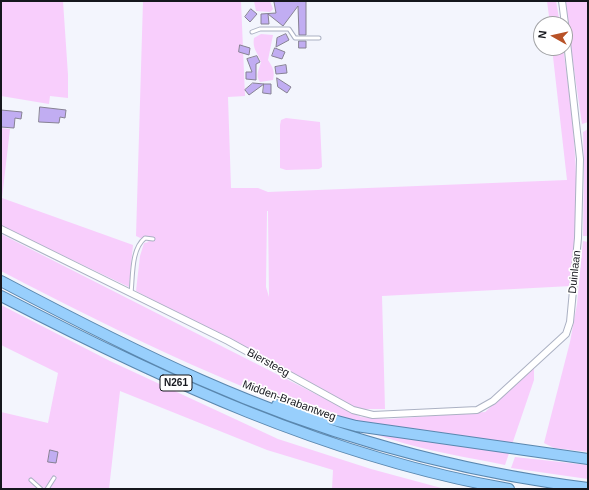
<!DOCTYPE html>
<style>
body{margin:0}
#map{position:relative;width:589px;height:490px;overflow:hidden;background:#f3f5fd;font-family:Helvetica,sans-serif}
canvas{display:block}
.frame{position:absolute;inset:0;border:2px solid #15171d;pointer-events:none}
.north{position:absolute;left:533px;top:16px;width:40px;height:40px;box-sizing:border-box;background:#fff;border:1px solid #a1a2a5;border-radius:50%;rotate:278deg;font-size:11px;font-weight:700;line-height:16px;text-align:center;color:#15171d}
.north::after{content:'';display:block;margin:auto;width:14px;height:18px;background:#b85227;clip-path:polygon(50% 0,100% 100%,50% 72%,0 100%)}
</style>
<div id="map">
<canvas width="589" height="490"></canvas>
<div class="frame"></div>
<div class="north">N</div>
</div>
<script>
const c = document.querySelector('canvas').getContext('2d');
c.lineJoin = 'round';
function fillPath(path, color) {
  c.fillStyle = color;
  c.fill(path, 'evenodd');
}
function trace(path, color, width, dash) {
  c.strokeStyle = color;
  c.lineWidth = width;
  c.lineCap = dash ? 'butt' : 'round';
  c.setLineDash(dash || []);
  c.stroke(path);
}
function write(font, color, halo, rows, align = 'center') {
  c.font = font + ' Helvetica,sans-serif';
  c.lineWidth = 3.5;
  c.setLineDash([]);
  c.textBaseline = 'middle';
  c.strokeStyle = halo;
  c.fillStyle = color;
  for (const [text, x, y, turn = 0] of rows) {
    c.save();
    c.translate(x, y);
    c.rotate((+turn || 0) * Math.PI / 180);
    c.textAlign = isNaN(turn) ? turn : align;
    if (halo) c.strokeText(text, 0, 0);
    c.fillText(text, 0, 0);
    c.restore();
  }
}
fillPath(new Path2D(`
 M1,1H63L68,75V98L50,96L49,104L1,96Z
 M143,1H241L245,96L228,97L231,188H258L268,192L567,180L552,48H563C575,126 582,207 571,286L382,296L385,409H358L136,291L140,256L144,243L149,242L136,236ZM267,211H268L269,297L266,287Z
 M254,1H270L273,9L270,12L256,11Z
 M547,1H556L560,24H550Z
 M564,1H588V122L582,124Z
 M261,34L273,35L268,60C273,68 275,71 273,80L260,82C255,75 259,70 261,62C258,53 252,49 254,38Z
 M286,118L320,122L322,167L319,169L286,170L280,168V125L281,120Z
 M1,128L10,129L2,198L133,245L129,287L1,226Z
 M588,129V236H583L584,169L583,132Z
 M1,234L361,417L389,419L485,412L534,368V380L505,465C466,457 427,451 390,439C254,399 126,336 1,271Z
 M583,241L588,242V452L554,448L544,443L570,342L577,304Z
 M1,305L110,361L278,439L371,469L445,489H332L333,470L267,450L120,391L109,489H1V412L48,423L58,373L1,345Z
 M515,457L588,465V479L511,468Z`), '#f8cefc');
const building = new Path2D(`
 M278,1H306V35H299L298,6L283,26L268,14L269,24H261V14L276,13L274,2Z
 M251,9L257,14L250,22L245,17Z
 M286,34L289,40L276,47L277,38Z
 M299,41H306V48H299Z
 M240,45L250,48L249,55L239,52Z
 M275,48L285,52L282,59L272,56Z
 M257,56L260,62L256,64V80L246,79V72H252L247,59Z
 M286,65L287,73L276,74L275,67Z
 M277,78L291,87L287,93L278,87Z
 M253,83L264,84L249,95L245,90Z
 M264,84H271V94L263,93Z
 M40,107L66,110L65,118L60,117L59,123L39,122Z
 M1,110L22,112L21,119L15,118L14,128L1,127Z
 M50,450L58,452L56,463L48,462Z`);
fillPath(building, '#c1adf2');
trace(building, '#868193', 1);
const service = new Path2D(`
 M252,32L260,29H289L295,38H319
 M131,293C133,276 131,249 145,238L153,239
 M31,480L41,489
 M47,489L54,478`);
const minor = new Path2D(`
 M562,1L565,24
 M1,229L228,341L353,410L373,415L477,410L493,401L566,334L570,322L578,238L580,159L565,24`);
const trunk = new Path2D(`
 M1,281C67,316 133,350 201,380C323,434 455,471 588,488
 M1,296C163,380 328,457 509,489
 M277,405L356,426L588,459`);
trace(service, '#abb1c3', 5);
trace(minor, '#abb1c3', 8);
trace(trunk, '#5a87ae', 12);
trace(service, '#fff', 3);
trace(minor, '#fff', 6);
trace(trunk, '#98cffc', 10);
for (const [x, y, w] of [
 [176,383,32]
]) {
  const box = new Path2D();
  box.roundRect(x - w / 2, y - 8, w, 16, 3);
  c.fillStyle = '#fff';
  c.fill(box);
  trace(box, '#15171d', 1);
}
write('bold 10px', '#15171d', null, [
 ["N261",176,383]
]);
write('11px', '#15171d', '#fff', [
 ["Duinlaan",575,272,-84],
 ["Biersteeg",268,363,29],
 ["Midden-Brabantweg",289,401,20]
]);
</script>
